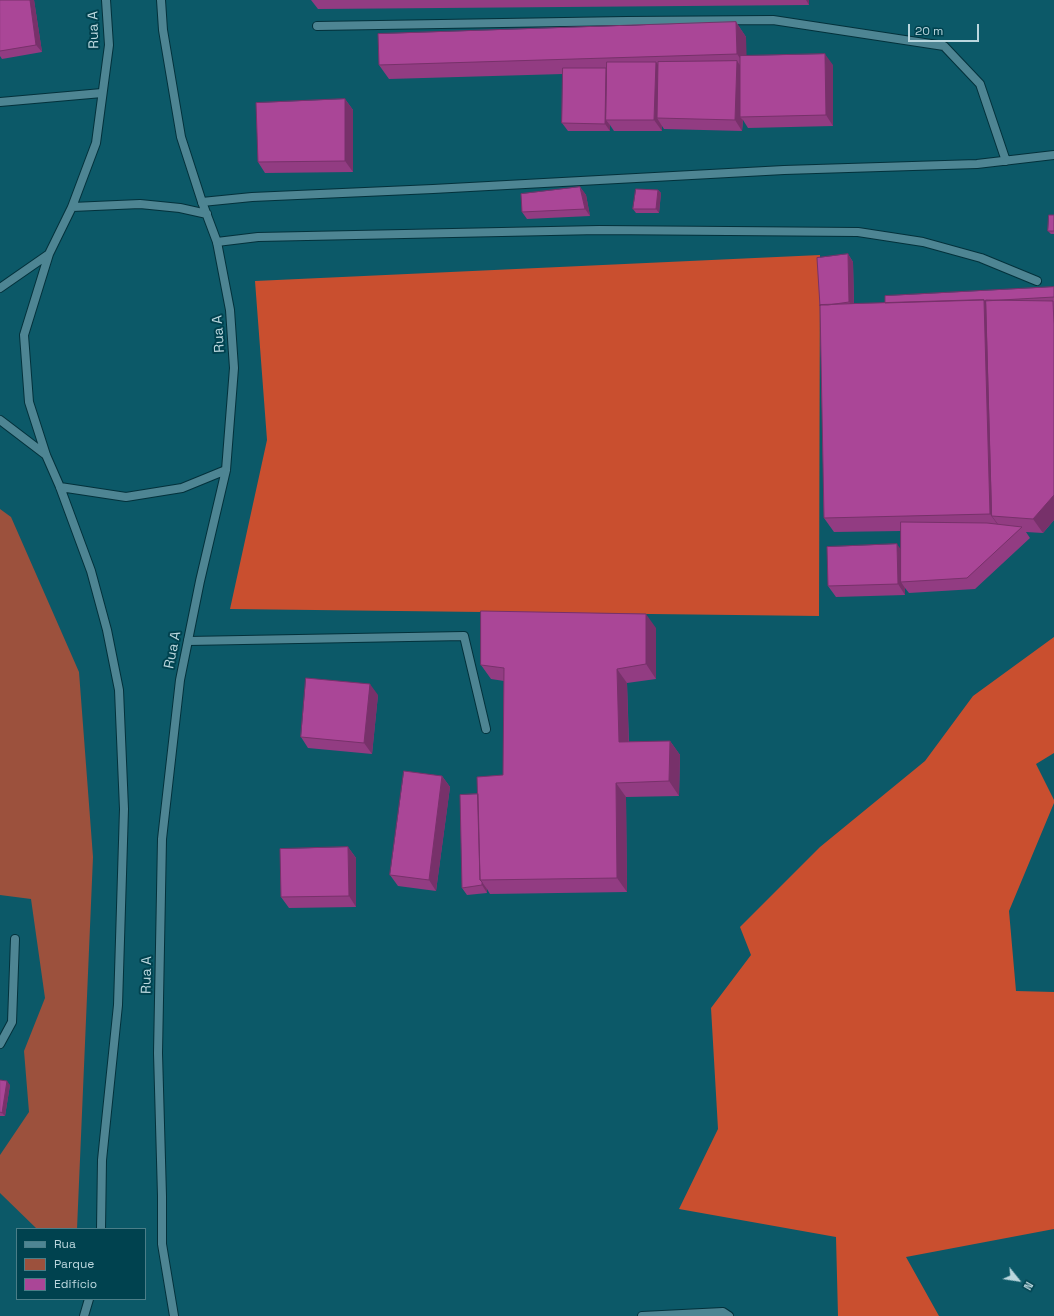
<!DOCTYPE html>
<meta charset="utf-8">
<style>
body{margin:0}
#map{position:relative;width:1054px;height:1316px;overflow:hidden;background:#114d5a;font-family:"Space Grotesk",sans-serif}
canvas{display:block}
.legend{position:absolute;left:16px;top:1228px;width:130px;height:72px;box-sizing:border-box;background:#00424f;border:1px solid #4b7e88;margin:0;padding:5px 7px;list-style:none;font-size:12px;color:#bbd7de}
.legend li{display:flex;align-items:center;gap:8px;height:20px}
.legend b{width:20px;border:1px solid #4b7e88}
.north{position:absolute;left:998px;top:1260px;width:40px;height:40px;-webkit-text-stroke:3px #00424f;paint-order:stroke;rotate:120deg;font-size:11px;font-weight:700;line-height:16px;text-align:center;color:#bbd7de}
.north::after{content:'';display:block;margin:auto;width:14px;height:18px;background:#bbd7de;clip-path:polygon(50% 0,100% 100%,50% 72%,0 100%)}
.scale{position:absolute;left:908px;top:24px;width:71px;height:18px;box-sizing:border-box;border:2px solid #bbd7de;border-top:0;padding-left:5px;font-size:12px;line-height:14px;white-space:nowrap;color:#bbd7de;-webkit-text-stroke:3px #00424f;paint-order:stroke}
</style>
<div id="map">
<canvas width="1054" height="1316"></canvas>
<ul class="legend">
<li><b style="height:5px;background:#4e8593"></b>Rua</li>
<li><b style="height:11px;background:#9c513d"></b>Parque</li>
<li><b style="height:11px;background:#aa4697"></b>Edifício</li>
</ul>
<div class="north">N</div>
<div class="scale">20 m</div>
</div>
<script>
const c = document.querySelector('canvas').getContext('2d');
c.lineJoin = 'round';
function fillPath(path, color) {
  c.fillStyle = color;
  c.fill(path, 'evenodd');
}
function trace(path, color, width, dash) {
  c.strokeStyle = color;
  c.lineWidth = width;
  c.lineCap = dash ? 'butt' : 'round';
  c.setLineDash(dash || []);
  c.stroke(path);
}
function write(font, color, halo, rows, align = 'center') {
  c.font = font + ' "Space Grotesk",sans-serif';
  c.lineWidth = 4;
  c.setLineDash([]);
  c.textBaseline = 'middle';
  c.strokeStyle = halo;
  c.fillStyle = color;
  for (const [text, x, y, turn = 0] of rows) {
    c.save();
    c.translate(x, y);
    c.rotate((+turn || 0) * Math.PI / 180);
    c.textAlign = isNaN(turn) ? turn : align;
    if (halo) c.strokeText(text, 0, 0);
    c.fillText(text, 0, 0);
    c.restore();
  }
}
fillPath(new Path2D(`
 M0,0H1054V1316H0ZM17,1229H145V1299H17Z`), '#0c5968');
fillPath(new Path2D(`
 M0,509L11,517L79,672L93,857L77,1229H37L0,1193V1155L29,1112L24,1051L45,998L31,899L0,895Z`), '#9c513d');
fillPath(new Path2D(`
 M820,255L819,616L230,609L267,440L255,281Z
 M1054,637V753L1036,764L1054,800V803L1009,911L1016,991L1054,992V1229L906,1257L939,1316H838L836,1237L679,1209L718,1129L711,1008L751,955L740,927L820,847L925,761L973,696Z`), '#c94f2f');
const service = new Path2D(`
 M317,26L627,21L773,20L944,46L980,84L1006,161
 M0,102L102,93
 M202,202L252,197L433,189L784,170L977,164L1054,155
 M217,242L258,237L599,230L858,232L923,242L981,258L1037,281
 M188,641L464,636L486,729
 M0,1044L12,1022L15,939
 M642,1316L723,1312L729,1316`);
const minor = new Path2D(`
 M161,0L163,30L181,137L202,202L217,242L230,310L234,368L226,470L200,581L180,680L162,839L158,1053L162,1196V1244L174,1316
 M72,207L140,204L180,208L207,214
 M0,288L49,254
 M0,420L46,455
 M60,487L126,497L182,488L226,470
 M101,1229L102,1160L118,1005L124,809L119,690L107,630L91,571L60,487L46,455L29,402L24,335L49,254L72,207L96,143L109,45L106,0
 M84,1316L89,1299`);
trace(service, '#03313b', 10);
trace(minor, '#03313b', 10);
trace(service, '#4e8593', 8);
trace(minor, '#4e8593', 8);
fillPath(new Path2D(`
 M0,0H34L42,52L2,59L0,56Z
 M311,0H809V5L318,9Z
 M736,22L746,37V56L833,65V126L748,128L743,120L742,131L664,129L662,126V131H614L610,125V131H568L562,123L563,74L389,79L379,65Z
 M345,99L353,110V172L265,173L258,162Z
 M580,187L586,195L590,216L527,219L522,212Z
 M658,190L661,193L659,213H636L633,209Z
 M1054,215V234H1051L1048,231Z
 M848,254L853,262L854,304L885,303L1054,287V520L1043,533L1026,532L1030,538L975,589L909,593L905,588V595L836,597L828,586L901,550V531L834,532L824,518L820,307V306Z
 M656,628V679L627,683L629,742L670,741L680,755L679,796L626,797L627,892L490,894L487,889V893L467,895L462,888L478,794L503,775L504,681L491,679L481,665Z
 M378,695L372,754L308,748L301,737Z
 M442,776L450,787L436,891L398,886L390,875Z
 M348,847L356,858V907L289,908L281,897Z
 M0,1080L10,1085L5,1116H0Z`), '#923c82');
fillPath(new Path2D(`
 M30,0H34L42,52L36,45Z
 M806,0H809V5Z
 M736,22L746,37L747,68L737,54Z
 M825,54L833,65V126L826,115Z
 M737,61L745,72L740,117L743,120L742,131L735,120Z
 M656,62L663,73L657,118L662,126V131L654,120Z
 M606,68L611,75L606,120L610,125V131L605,124Z
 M345,99L353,110V172L345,161Z
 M580,187L586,195L590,216L585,209Z
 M658,190L661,193L659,213L656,209Z
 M848,254L853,262L854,309L849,302Z
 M984,300L994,314L992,516L1000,527V528L990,514Z
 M1054,495V520L1043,533L1033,519Z
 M897,544L905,555L901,582L905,588V595L898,584Z
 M646,614L656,628V679L646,664Z
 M617,669L627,683L629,756L619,742Z
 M370,684L378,695L372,754L364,743Z
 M670,741L680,755L679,796L669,781Z
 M442,776L450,787L436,891L429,880Z
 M616,783L626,797L627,892L617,878Z
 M348,847L356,858V907L349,896Z
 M482,882L487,889V893L482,885Z
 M7,1081L10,1085L5,1116L2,1113Z`), '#77316a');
const building = new Path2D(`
 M0,0H30L36,45L0,51Z
 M736,22L737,54L379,65L378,34Z
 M825,54L826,115L740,117V56Z
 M737,61L735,120L657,118L658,62Z
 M607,62H656L654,120H606Z
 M563,68H606L605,124L562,123Z
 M345,99V161L258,162L256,103Z
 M580,187L585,209L522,212L521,194Z
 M636,189L658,190L656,209H633Z
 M1049,215H1054V231H1048Z
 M848,254L849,302L828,305H820V306L817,258Z
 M1054,287V297L984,301V300L885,303V296Z
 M984,300L990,514L824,518L820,305Z
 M986,300L1053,301L1054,324V495L1033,519L992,516Z
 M901,522L987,523L1022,527L967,578L901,582Z
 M897,544L898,584L828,586L827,547Z
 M481,611L646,614V664L617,669L619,742L670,741L669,781L616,783L617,878L480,880L477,777L503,775L504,668L481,665Z
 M306,678L370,684L364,743L301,737Z
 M404,771L442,776L429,880L390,875Z
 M478,794L480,880L482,882V885L462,888L460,795Z
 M348,847L349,896L281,897L280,849Z
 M0,1080L7,1081L2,1113L0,1112Z`);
fillPath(building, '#aa4697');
trace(building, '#77316a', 1);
write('14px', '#bbd7de', '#00424f', [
 ["Rua A",94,30,-91],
 ["Rua A",219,334,-94],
 ["Rua A",173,650,-79],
 ["Rua A",147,975,-89]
]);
</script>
